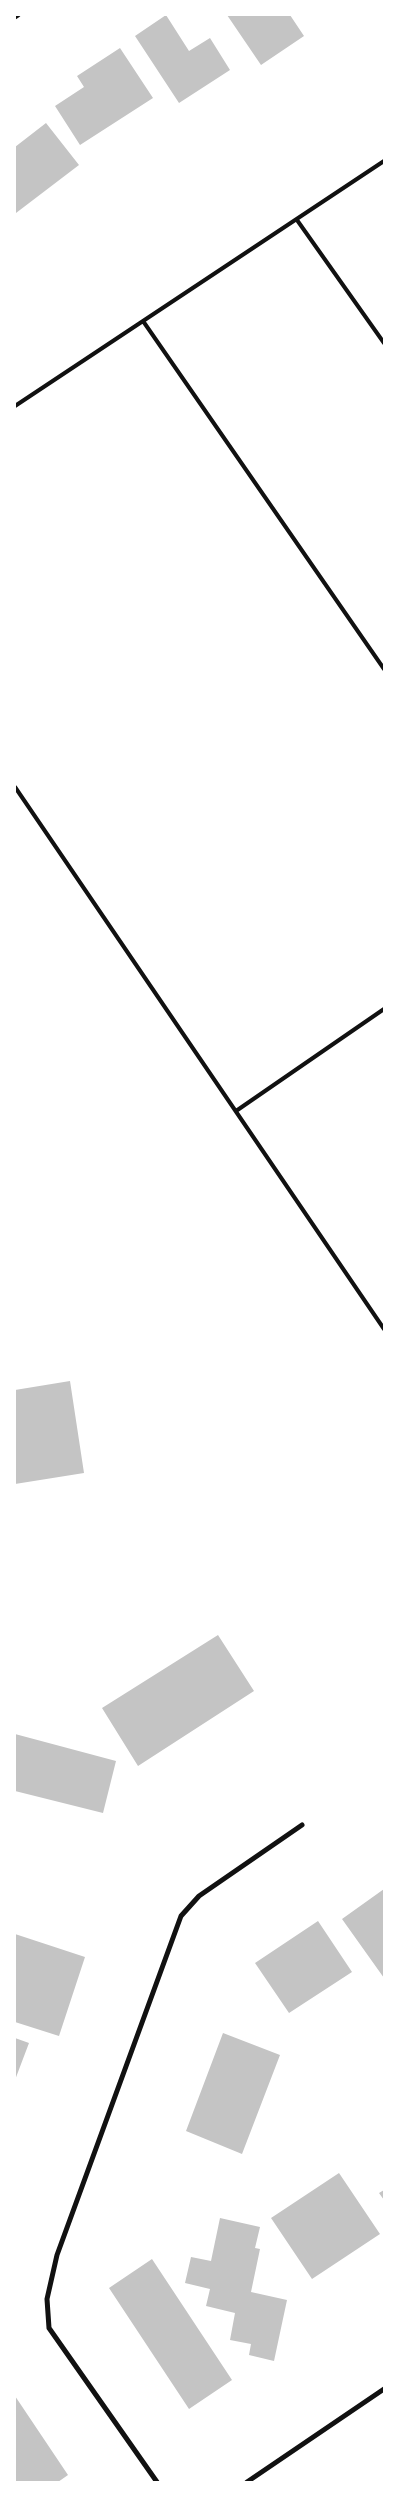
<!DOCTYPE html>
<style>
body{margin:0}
#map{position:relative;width:399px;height:2497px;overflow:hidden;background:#fff;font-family:"Nunito Sans",sans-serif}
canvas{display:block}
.frame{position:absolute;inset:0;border:16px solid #fff;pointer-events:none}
</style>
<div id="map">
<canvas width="399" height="2497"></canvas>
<div class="frame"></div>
</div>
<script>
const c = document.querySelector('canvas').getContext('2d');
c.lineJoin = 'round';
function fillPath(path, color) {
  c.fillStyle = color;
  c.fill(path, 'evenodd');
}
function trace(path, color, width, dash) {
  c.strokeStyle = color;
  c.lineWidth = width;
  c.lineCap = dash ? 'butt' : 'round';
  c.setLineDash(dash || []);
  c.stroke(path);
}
fillPath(new Path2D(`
 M166,15L189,51L210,38L230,70L179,103L135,36Z
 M227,15H290L304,36L261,65Z
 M120,48L153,98L80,145L55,106L84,87L77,76Z
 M46,123L79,165L16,213L15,147Z
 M70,1381L84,1473L15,1484V1390Z
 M218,1635L254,1691L138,1766L102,1708Z
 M15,1734L116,1761L103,1813L15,1791Z
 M384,1889V1978L342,1919Z
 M318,1921L352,1972L289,2013L255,1963Z
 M15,1934L85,1957L59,2036L15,2022Z
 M223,2033L280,2055L242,2154L186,2131Z
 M15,2038L29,2043L15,2080Z
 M339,2173L380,2234L312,2279L271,2218Z
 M384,2190V2200L379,2193Z
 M220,2218L260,2227L255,2248L260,2249L251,2292L287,2300L274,2361L249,2355L251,2344L230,2340L235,2313L206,2306L210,2289L185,2283L191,2257L211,2261Z
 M152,2259L232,2380L189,2409L109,2288Z
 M15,2396L68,2475L58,2482H15Z`), '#c4c4c4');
trace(new Path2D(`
 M297,220L384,343
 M143,321L384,669
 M15,406L384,161
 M15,787L384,1329
 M236,1111L384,1009`), '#111', 4);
trace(new Path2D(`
 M15,17L18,15
 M157,2482L49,2328L47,2299L57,2255L181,1916L199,1896L302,1825
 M247,2482L384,2389`), '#111', 5);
</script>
